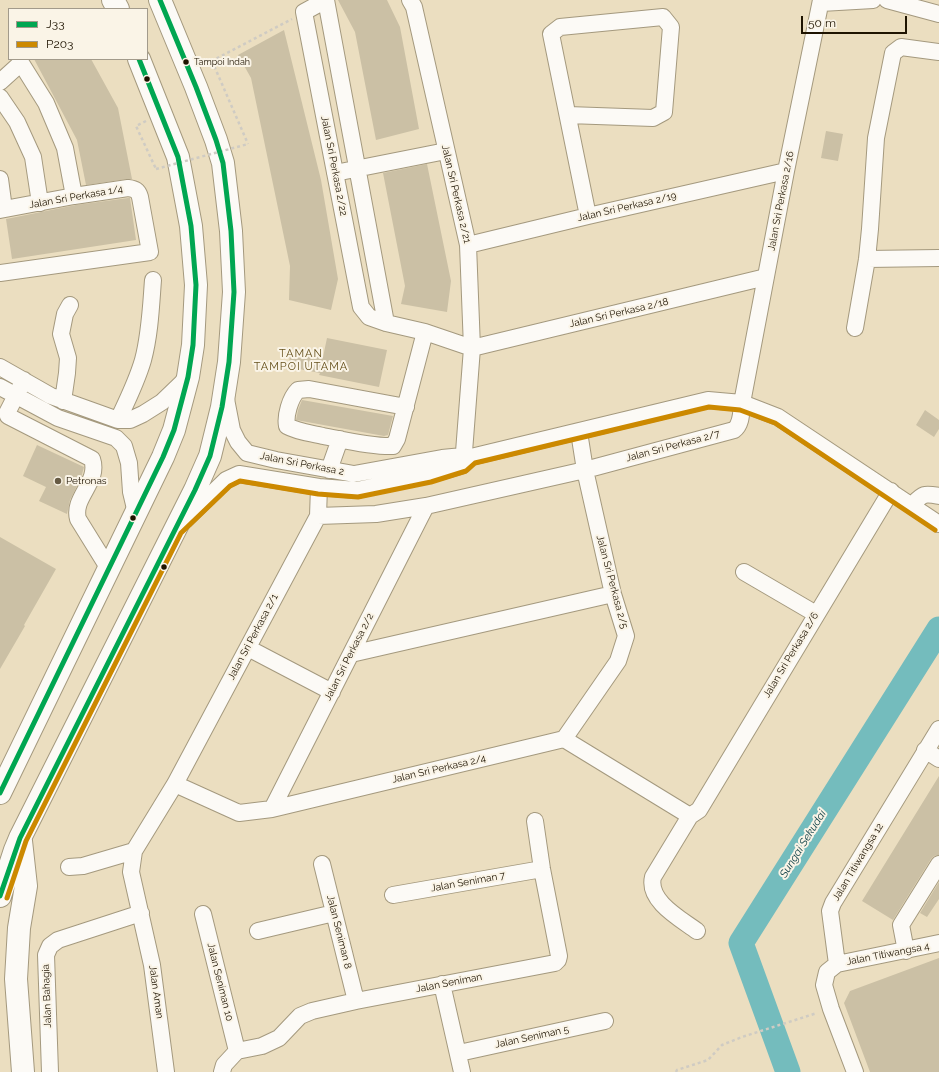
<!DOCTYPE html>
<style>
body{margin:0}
#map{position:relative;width:939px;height:1072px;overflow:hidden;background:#ebdec0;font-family:Raleway,sans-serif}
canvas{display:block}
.legend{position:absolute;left:8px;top:8px;width:140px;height:52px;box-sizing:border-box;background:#faf4e7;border:1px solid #a29a8b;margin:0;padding:5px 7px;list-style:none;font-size:12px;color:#1e1300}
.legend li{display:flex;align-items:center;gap:8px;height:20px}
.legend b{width:20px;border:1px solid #a29a8b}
.scale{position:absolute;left:801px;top:16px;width:106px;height:18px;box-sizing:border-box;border:2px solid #1e1300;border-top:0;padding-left:5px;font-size:12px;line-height:14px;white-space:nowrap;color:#1e1300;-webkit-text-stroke:3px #faf4e7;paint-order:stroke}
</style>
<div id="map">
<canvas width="939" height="1072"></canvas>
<ul class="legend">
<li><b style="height:5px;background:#00a651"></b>J33</li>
<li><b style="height:5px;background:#cc8900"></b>P203</li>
</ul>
<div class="scale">50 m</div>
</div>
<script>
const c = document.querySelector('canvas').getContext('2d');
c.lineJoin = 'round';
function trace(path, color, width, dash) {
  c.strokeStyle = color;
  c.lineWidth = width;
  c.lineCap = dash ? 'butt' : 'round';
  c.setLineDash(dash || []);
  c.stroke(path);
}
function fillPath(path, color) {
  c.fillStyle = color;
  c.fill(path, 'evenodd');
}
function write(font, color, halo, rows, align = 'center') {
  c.font = font + ' Raleway,sans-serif';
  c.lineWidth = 4;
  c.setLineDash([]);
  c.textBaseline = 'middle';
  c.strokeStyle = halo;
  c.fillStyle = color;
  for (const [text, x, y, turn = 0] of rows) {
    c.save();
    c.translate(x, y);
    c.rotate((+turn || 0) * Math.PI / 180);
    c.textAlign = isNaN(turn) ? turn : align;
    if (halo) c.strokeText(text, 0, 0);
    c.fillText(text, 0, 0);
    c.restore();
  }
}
trace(new Path2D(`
 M788,1072L741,943L939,629`), '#74bcbd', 25);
fillPath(new Path2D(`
 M338,0H387L400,27L419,129L376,140L355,32Z
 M284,30L321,180L338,279L331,310L289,300L290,266L251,78L238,55Z
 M34,59H91L118,108L132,179H127L86,185L77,140Z
 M826,131L843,134L838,161L821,158Z
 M427,164L451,281L447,312L401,304L405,286L383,173Z
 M128,198H130L136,240L12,259L6,219L76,205Z
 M327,338L387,350L379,387L319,375L320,373L288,367L291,351L323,357Z
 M302,400L393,416L388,435L384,436L296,420L298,410Z
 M925,410L939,420V429L934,437L916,425Z
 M37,445L84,467L81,478L70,500L67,514L39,501L46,487L23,476Z
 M0,537L56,569L24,625L25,626L0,669Z
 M939,776V855L934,856L931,859L893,920L862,901Z
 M939,882V899L927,917L920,913Z
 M939,958V1072H870L844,1003L850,991Z`), '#cbc0a5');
const minor = new Path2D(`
 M326,0L304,12L361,307L369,317L386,323L425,332L472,348L766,277
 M326,0L386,323
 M410,0L414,7L468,245L472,348L463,465
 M887,0L939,14
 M821,3L873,0
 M0,82L21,63L46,103L65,148L74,196
 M0,97L17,122L33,157L40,203
 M568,115L653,118L664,112L671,27L663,17L560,27L551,34L588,216
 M335,173L446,151
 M0,179L4,209
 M0,210L74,196L128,188C135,189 138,190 140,197L150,252L0,273
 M468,245L588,216L786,171
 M867,259L939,258
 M855,328L867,259L870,229L876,138L893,53L901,47L939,52
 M0,367L51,396L118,420H130L143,414L162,402L188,377
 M24,380L7,413L8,416L92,459C100,482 72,497 78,519L109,569
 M0,387L58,418L116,438L124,446L129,463L131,492L136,513
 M226,399L232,430L238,442L247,453L276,460L354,474L442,458L463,456L471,457L708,400L742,403L778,417L939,524
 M63,401L67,373L68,358L61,334L65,314L70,305
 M406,407L309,389L298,390C290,398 285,416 287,426C298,432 311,433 323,436C344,440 372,447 393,446L397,439L425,332
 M118,420C127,401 137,381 143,360C150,334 151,306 153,280
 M329,470L340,439
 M912,505C923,494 923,493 939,496
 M318,516L376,514L426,506L585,470L734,430C742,424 741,412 742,403L786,171L821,0
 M185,520L226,480L239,474L319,487L357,490L429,475L463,465L469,459
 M744,572L816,614
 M248,648L332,692
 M351,654L613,594
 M564,739L618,661L626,636L613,594L585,470L579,432
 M925,750L939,759
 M175,784L239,813L272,809L564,739L690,816
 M272,809L426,506
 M322,864L356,1001
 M69,867L83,866L134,851
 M393,895L542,869
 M203,914L237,1051
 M258,931L334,913
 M697,931C681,919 647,901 653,877L690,816L699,810L891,491
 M906,951L901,925L939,864
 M837,964L830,911L833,903L939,729
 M442,984L462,1072
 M459,1053L605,1021
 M50,1072L46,955L50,946L58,940L141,913
 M166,1072L152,965L131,872L134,851L175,784L318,516L319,487
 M222,1072L224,1065L237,1051L262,1046L279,1038L300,1016L312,1011L356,1001L555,963L558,960L559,956L542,869L535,821
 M855,1072L831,1009L824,985L827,972L837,964L939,943`);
const highway = new Path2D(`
 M113,0L118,9
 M0,793L163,457L174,430L188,377L193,345L196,285L191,226L178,157L139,59
 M21,841L26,886L19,928L16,979L23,1072
 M0,896L15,850L20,838L195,490L210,456L222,407L229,362L234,292L231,231L223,163L216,140L196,87L160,0`);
trace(minor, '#a4997e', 18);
trace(highway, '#a4997e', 24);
trace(new Path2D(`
 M212,61L248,144
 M206,64L292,19
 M146,121L136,126L156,169
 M676,1072L677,1070L708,1060L722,1045L742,1037L817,1013`), '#cfcbc3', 2.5, [3, 3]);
trace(minor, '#fcfaf6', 16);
trace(highway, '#fcfaf6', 22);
trace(new Path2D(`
 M156,169L248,144`), '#cfcbc3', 2.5, [3, 3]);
trace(new Path2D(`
 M0,793L163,457L174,430L188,377L193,345L196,285L191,226L178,157L139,59
 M0,896L20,838L195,490L210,456L222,407L229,362L234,292L231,231L223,163L216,140L196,87L160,0`), '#00a651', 5);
trace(new Path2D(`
 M7,898L26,841L181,533L230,486L240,481L318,494L358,497L431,482L466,471L475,463L709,407L740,410L775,423L935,530`), '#cc8900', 5);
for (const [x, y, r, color] of [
 [186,62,3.5,"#1e1300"],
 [147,79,3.5,"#1e1300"],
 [58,481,4,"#665a43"],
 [133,518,3.5,"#1e1300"],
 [164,567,3.5,"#1e1300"]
]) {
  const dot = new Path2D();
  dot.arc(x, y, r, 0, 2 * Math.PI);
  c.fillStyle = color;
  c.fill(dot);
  trace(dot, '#faf4e7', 1.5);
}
write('9px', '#1e1300', '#faf4e7', [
 ["Tampoi Indah",194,62]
], 'left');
write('10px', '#1e1300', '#faf4e7', [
 ["Jalan Sri Perkasa 2/22",334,166,79],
 ["Jalan Sri Perkasa 2/21",456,194,77],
 ["Jalan Sri Perkasa 1/4",76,197,-10],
 ["Jalan Sri Perkasa 2/16",781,201,-79],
 ["Jalan Sri Perkasa 2/19",627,207,-13],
 ["Jalan Sri Perkasa 2/18",619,313,-13],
 ["Jalan Sri Perkasa 2/7",673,446,-15],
 ["Jalan Sri Perkasa 2",302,464,11],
 ["Jalan Sri Perkasa 2/5",612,582,75],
 ["Jalan Sri Perkasa 2/1",253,637,-62],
 ["Jalan Sri Perkasa 2/6",791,655,-59],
 ["Jalan Sri Perkasa 2/2",349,657,-63],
 ["Jalan Sri Perkasa 2/4",439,769,-13],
 ["Jalan Titiwangsa 12",858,862,-59],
 ["Jalan Seniman 7",468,882,-10],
 ["Jalan Seniman 8",339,932,76],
 ["Jalan Titiwangsa 4",888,954,-11],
 ["Jalan Seniman 10",220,982,76],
 ["Jalan Seniman",449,983,-11],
 ["Jalan Aman",156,992,82],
 ["Jalan Bahagia",47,996,-92],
 ["Jalan Seniman 5",532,1037,-12]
]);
write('10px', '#1e1300', '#faf4e7', [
 ["Petronas",66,481]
], 'left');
c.letterSpacing = '1px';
write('11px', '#66511c', '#faf4e7', [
 ["TAMAN",301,354],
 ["TAMPOI UTAMA",301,367]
]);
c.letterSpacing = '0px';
write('italic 11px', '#0e4046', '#faf4e7', [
 ["Sungai Sekudai",803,844,-58]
]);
</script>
